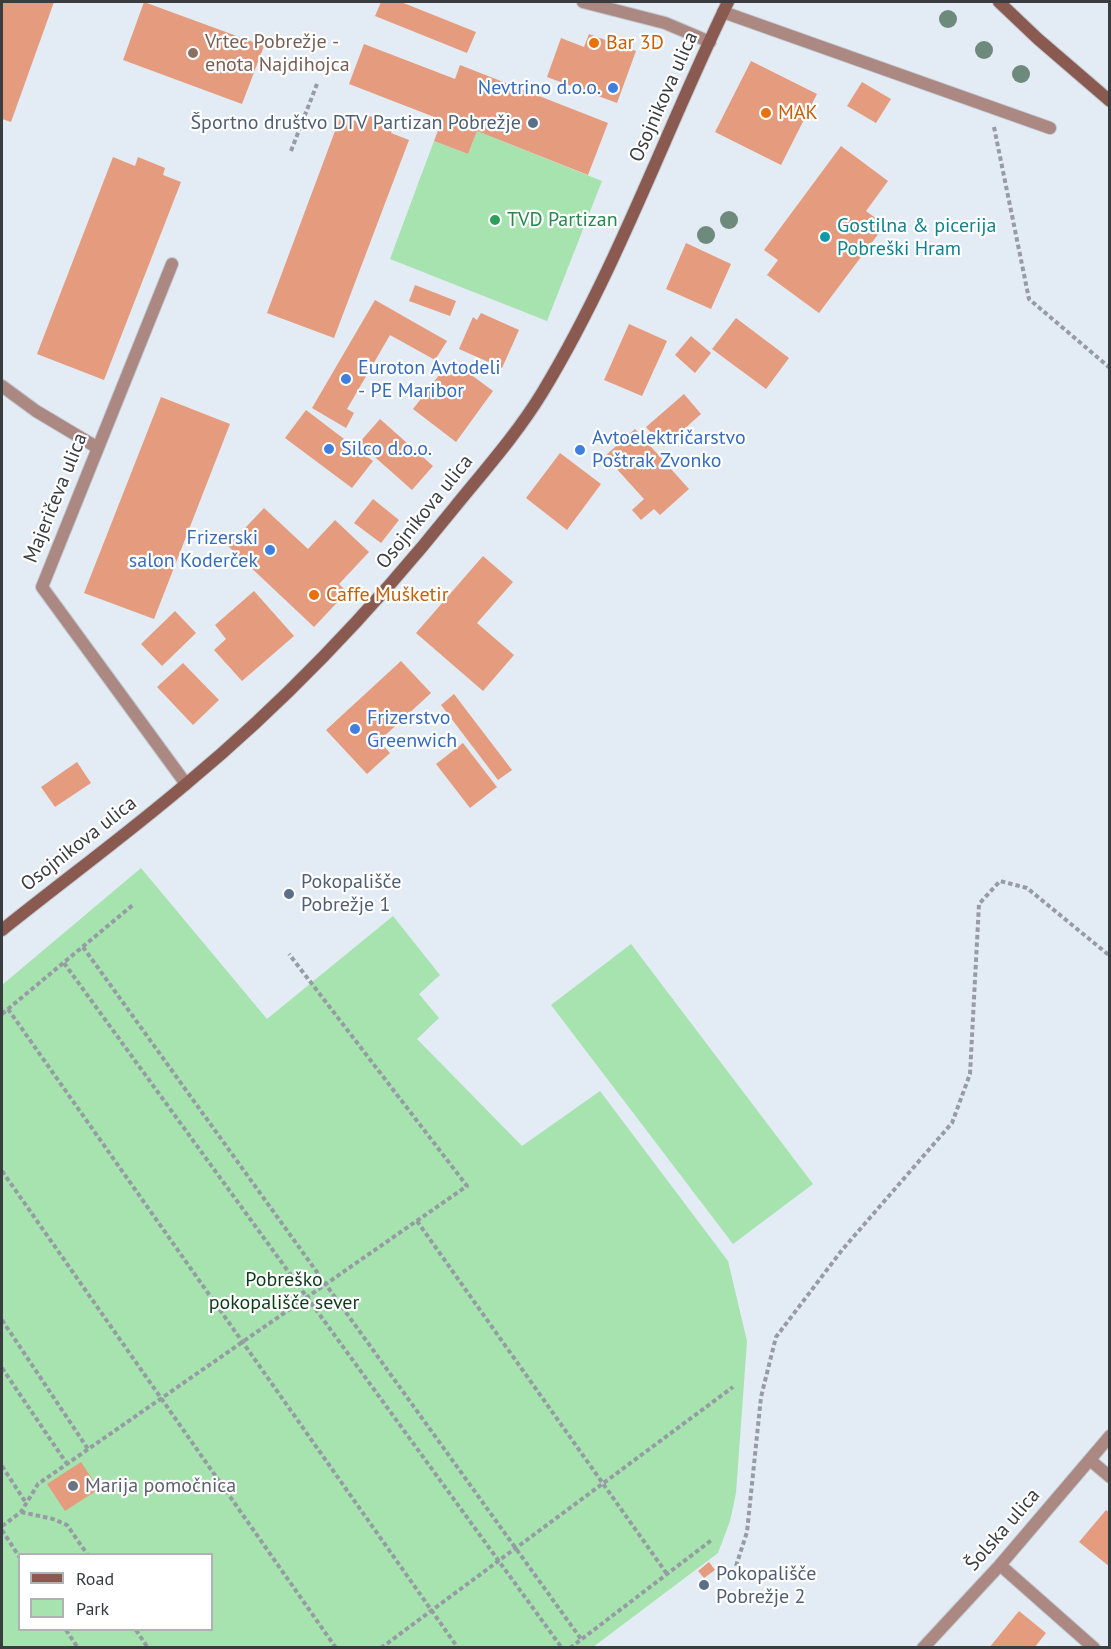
<!DOCTYPE html>
<meta charset="utf-8">
<style>
body{margin:0}
#map{position:relative;width:1111px;height:1649px;overflow:hidden;background:#e3ebf4;font-family:"PT Sans",sans-serif}
canvas{display:block}
.frame{position:absolute;inset:0;border:3px solid #3a3d40;pointer-events:none}
.legend{position:absolute;left:18px;top:1553px;width:195px;height:78px;box-sizing:border-box;background:#fff;border:2px solid #b0b1b3;margin:0;padding:8px 10px;list-style:none;font-size:18px;color:#3a3d40}
.legend li{display:flex;align-items:center;gap:12px;height:30px}
.legend b{width:30px;border:2px solid #b0b1b3}
</style>
<div id="map">
<canvas width="1111" height="1649"></canvas>
<div class="frame"></div>
<ul class="legend">
<li><b style="height:8px;background:#8a5950"></b>Road</li>
<li><b style="height:16px;background:#a6e3af"></b>Park</li>
</ul>
</div>
<script>
const c = document.querySelector('canvas').getContext('2d');
c.lineJoin = 'round';
function fillPath(path, color) {
  c.fillStyle = color;
  c.fill(path, 'evenodd');
}
function trace(path, color, width, dash) {
  c.strokeStyle = color;
  c.lineWidth = width;
  c.lineCap = dash ? 'butt' : 'round';
  c.setLineDash(dash || []);
  c.stroke(path);
}
function write(font, color, halo, rows, align = 'center') {
  c.font = font + ' "PT Sans",sans-serif';
  c.lineWidth = 4.5;
  c.setLineDash([]);
  c.textBaseline = 'middle';
  c.strokeStyle = halo;
  c.fillStyle = color;
  for (const [text, x, y, turn = 0] of rows) {
    c.save();
    c.translate(x, y);
    c.rotate((+turn || 0) * Math.PI / 180);
    c.textAlign = isNaN(turn) ? turn : align;
    if (halo) c.strokeText(text, 0, 0);
    c.fillText(text, 0, 0);
    c.restore();
  }
}
fillPath(new Path2D(`
 M477,131L602,181L547,321L390,259L434,141L468,154Z
 M141,868L267,1019L393,916L440,975L419,994L439,1018L417,1039L522,1146L600,1091L728,1261L747,1341L736,1493L730,1521L718,1553L593,1647L2,1648V985ZM20,1554H212V1630H20Z
 M631,944L813,1184L733,1244L551,1005Z`), '#a6e3af');
fillPath(new Path2D(`
 M2,2H54L11,122L2,119Z
 M144,2L264,46L242,104L123,60Z
 M381,2H401L476,32L467,53L375,16Z
 M589,34L636,51L617,103L547,77L561,38L584,47Z
 M364,44L455,79L460,65L608,123L588,175L477,131L468,154L434,141L442,120L349,84Z
 M751,61L817,94L781,165L715,132Z
 M862,82L891,99L876,123L847,106Z
 M341,115L363,124L367,115L394,125L391,133L409,140L334,338L267,313Z
 M841,146L888,181L866,211L885,225L819,313L767,275L778,260L764,250Z
 M113,157L135,166L138,157L165,168L163,175L181,182L104,380L37,354Z
 M686,243L731,264L711,309L666,289Z
 M415,285L456,301L450,316L409,301Z
 M375,300L447,341L435,360L390,335L347,409L354,413L346,428L312,408Z
 M481,313L519,330L502,368L459,349L473,317L477,320Z
 M736,318L789,358L766,389L712,349Z
 M629,324L667,341L642,396L604,380Z
 M691,336L711,353L695,373L675,355Z
 M458,365L493,391L456,442L413,409L443,370L450,376Z
 M684,394L701,414L664,447L646,427Z
 M161,397L230,424L154,619L84,593Z
 M306,410L373,461L352,488L285,438Z
 M380,419L433,466L412,490L359,443Z
 M635,429L689,489L660,515L654,509L641,520L632,510L644,499L605,456Z
 M560,453L601,484L567,530L526,498Z
 M373,499L399,520L381,543L354,523Z
 M264,508L308,549L335,520L369,552L339,584L347,592L314,627L228,546Z
 M483,556L513,582L477,623L514,655L483,691L416,633Z
 M254,591L294,636L242,681L214,650L226,639L215,625Z
 M175,611L196,633L162,666L141,644Z
 M401,661L431,693L379,741L390,753L367,774L326,730Z
 M183,663L219,700L193,725L157,687Z
 M454,694L512,770L498,780L441,705Z
 M463,743L497,787L470,808L436,764Z
 M77,762L91,783L55,807L41,787Z
 M81,1462L99,1489L65,1511L47,1484Z
 M1106,1510L1110,1513V1567L1079,1542Z
 M709,1562L715,1570L704,1578L698,1571Z
 M1019,1611L1046,1633L1034,1648H989Z`), '#e59b7d');
const street = new Path2D(`
 M583,2L665,23L710,42
 M723,12L1050,128
 M172,264L42,587L186,784
 M2,386L36,411L98,448
 M1090,1460L1110,1477
 M1000,1565L1094,1648
 M923,1648L1000,1565L1110,1436`);
const secondary = new Path2D(`
 M999,2L1038,39L1110,101
 M2,930C63,881 126,835 186,784C285,702 374,608 454,508C484,471 517,434 542,393C617,269 665,132 728,2`);
trace(street, '#c1c8d0', 14);
trace(secondary, '#c1c8d0', 14);
trace(new Path2D(`
 M994,127L1029,299L1110,368
 M291,151L317,84
 M83,947L581,1639
 M64,963L562,1648
 M8,1009L458,1648
 M2,1014L134,904
 M2,1171L336,1648
 M417,1221L667,1574
 M2,1320L88,1449
 M2,1368L67,1464
 M2,1466L26,1503
 M21,1512L53,1519L67,1525L87,1554
 M2,1526L21,1512L38,1484L467,1186L289,954
 M2,1530L20,1558
 M736,1566L747,1532L761,1397L776,1337L842,1250L952,1123L970,1074L979,904L1000,881L1027,888L1110,956
 M66,1630L78,1648
 M136,1630L148,1648
 M381,1648L733,1387
 M570,1648L713,1539`), '#969ca3', 4, [4.5, 3]);
trace(street, '#ab8882', 12);
trace(secondary, '#8a5950', 12);
c.fillStyle = '#6d8a7c';
for (const [x, y] of [
 [948,19],
 [984,50],
 [1021,74],
 [729,220],
 [706,235]
]) {
  c.beginPath();
  c.arc(x, y, 9, 0, 2 * Math.PI);
  c.fill();
}
for (const [x, y, r, color] of [
 [594,43,6,"#e8710a"],
 [193,53,6,"#8d6e63"],
 [613,88,6,"#3f7fe0"],
 [766,113,6,"#e8710a"],
 [533,123,6,"#5c6f8a"],
 [495,220,6,"#2e9e5b"],
 [825,237,6,"#0f9aa8"],
 [346,379,6,"#3f7fe0"],
 [329,449,6,"#3f7fe0"],
 [580,450,6,"#3f7fe0"],
 [270,550,6,"#3f7fe0"],
 [314,595,6,"#e8710a"],
 [355,729,6,"#3f7fe0"],
 [289,894,6,"#5c6f8a"],
 [73,1486,6,"#6b7280"],
 [704,1585,6,"#5c6f8a"]
]) {
  const dot = new Path2D();
  dot.arc(x, y, r, 0, 2 * Math.PI);
  c.fillStyle = color;
  c.fill(dot);
  trace(dot, '#fff', 2);
}
write('20px', '#785e54', '#fff', [
 ["Vrtec Pobrežje -",205,42],
 ["enota Najdihojca",205,65]
], 'left');
write('20px', '#c56008', '#fff', [
 ["Bar 3D",606,43],
 ["MAK",778,113],
 ["Caffe Mušketir",326,595]
], 'left');
write('20px', '#366cbe', '#fff', [
 ["Nevtrino d.o.o.",601,88,"right"],
 ["Euroton Avtodeli",358,368],
 ["- PE Maribor",358,391],
 ["Avtoelektričarstvo",592,438],
 ["Poštrak Zvonko",592,461],
 ["Silco d.o.o.",341,449],
 ["Frizerski",258,538,"right"],
 ["salon Koderček",258,561,"right"],
 ["Frizerstvo",367,718],
 ["Greenwich",367,741]
], 'left');
write('20px', '#3a3d40', '#fff', [
 ["Osojnikova ulica",664,97,-66],
 ["Majeričeva ulica",56,498,-68],
 ["Osojnikova ulica",425,512,-51],
 ["Osojnikova ulica",79,844,-38],
 ["Šolska ulica",1003,1530,-49]
]);
write('20px', '#4e5e75', '#fff', [
 ["Športno društvo DTV Partizan Pobrežje",521,123,"right"],
 ["Pokopališče",301,882],
 ["Pobrežje 1",301,905],
 ["Pokopališče",716,1574],
 ["Pobrežje 2",716,1597]
], 'left');
write('20px', '#27864d', '#fff', [
 ["TVD Partizan",507,220]
], 'left');
write('20px', '#0d838f', '#fff', [
 ["Gostilna & picerija",837,226],
 ["Pobreški Hram",837,249]
], 'left');
write('20px', '#0c3b19', '#fff', [
 ["Pobreško",284,1280],
 ["pokopališče sever",284,1303]
]);
write('20px', '#5b616d', '#fff', [
 ["Marija pomočnica",85,1486]
], 'left');
</script>
